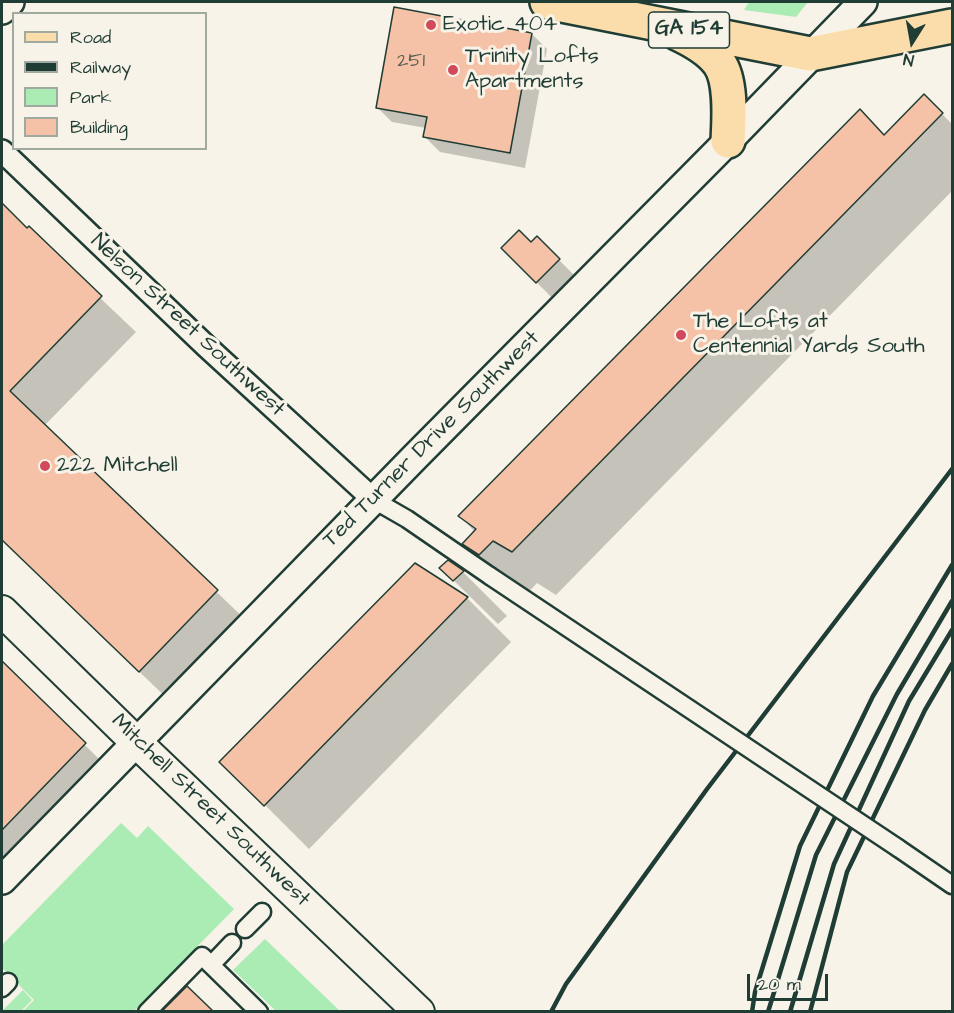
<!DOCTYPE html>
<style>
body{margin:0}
#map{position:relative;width:954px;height:1013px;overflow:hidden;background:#f7f3e8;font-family:"Architects Daughter",sans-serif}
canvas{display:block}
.frame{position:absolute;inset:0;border:3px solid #1f3d34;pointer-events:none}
.legend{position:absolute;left:12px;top:12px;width:195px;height:138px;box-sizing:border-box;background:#f7f3e8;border:2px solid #a1aaa0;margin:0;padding:8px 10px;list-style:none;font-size:18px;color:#1f3d34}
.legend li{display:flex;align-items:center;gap:12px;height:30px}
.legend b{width:30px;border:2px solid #a1aaa0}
.north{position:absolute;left:882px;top:12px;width:60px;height:60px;-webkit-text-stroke:4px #f7f3e8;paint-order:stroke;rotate:191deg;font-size:16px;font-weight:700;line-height:24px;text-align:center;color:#1f3d34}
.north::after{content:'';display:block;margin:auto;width:21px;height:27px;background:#1f3d34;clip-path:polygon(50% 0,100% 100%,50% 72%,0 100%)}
.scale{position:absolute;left:747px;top:974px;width:81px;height:27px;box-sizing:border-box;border:3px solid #1f3d34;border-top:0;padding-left:8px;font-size:18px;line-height:21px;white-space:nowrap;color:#1f3d34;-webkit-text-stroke:4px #f7f3e8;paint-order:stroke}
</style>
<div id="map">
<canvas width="954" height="1013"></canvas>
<div class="frame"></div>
<ul class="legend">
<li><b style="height:8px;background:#faddab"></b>Road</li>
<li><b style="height:8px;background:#1f3d34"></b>Railway</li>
<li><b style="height:16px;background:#abebb4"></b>Park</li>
<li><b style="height:16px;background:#f6c2a7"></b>Building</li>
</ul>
<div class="north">N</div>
<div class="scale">20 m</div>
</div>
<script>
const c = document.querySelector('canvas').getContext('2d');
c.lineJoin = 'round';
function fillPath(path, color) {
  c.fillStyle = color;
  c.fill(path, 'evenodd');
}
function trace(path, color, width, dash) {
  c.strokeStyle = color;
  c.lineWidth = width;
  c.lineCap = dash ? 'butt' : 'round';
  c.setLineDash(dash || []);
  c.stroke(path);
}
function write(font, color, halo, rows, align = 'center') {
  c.font = font + ' "Architects Daughter",sans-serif';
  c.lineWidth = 6;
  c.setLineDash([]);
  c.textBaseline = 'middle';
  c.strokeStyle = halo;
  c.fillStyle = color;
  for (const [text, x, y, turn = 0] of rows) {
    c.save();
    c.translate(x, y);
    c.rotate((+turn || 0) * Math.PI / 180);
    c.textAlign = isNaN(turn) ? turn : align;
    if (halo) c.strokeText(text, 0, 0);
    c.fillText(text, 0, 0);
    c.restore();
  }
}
fillPath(new Path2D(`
 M749,2H808L796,17L744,10Z
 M121,823L137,838L148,826L234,909L134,1011H23L34,1000L2,968V945Z
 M265,939L340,1011H276L233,970Z
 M23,990L32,1000L21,1011H2Z`), '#abebb4');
fillPath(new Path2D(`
 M532,34L547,49L525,168L440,152L425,137L426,128L392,122L377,107Z
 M924,96L952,124V191L556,595L537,583L523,598L507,587L464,544L475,532L460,516L885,136Z
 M2,205L136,332L44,426L252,626L175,706L2,540Z
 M537,238L579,280L556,302L503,248L531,244Z
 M415,565L467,598L511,642L309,849L222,762Z
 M441,568L463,572L507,616L498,624Z
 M2,663L102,762L7,860L2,855Z
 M187,989L210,1012H164Z`), '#0003');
const building = new Path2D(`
 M394,7L532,33L510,153L423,137L427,117L376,108Z
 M924,94L943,113L512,552L493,541L479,555L462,544L476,529L458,516L860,109L884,135Z
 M2,203L27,228L29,226L102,296L10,391L218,590L139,672L2,540Z
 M519,230L531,242L537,236L560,259L536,283L501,248Z
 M448,560L464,571L453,581L439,568Z
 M415,563L468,597L264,806L219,762Z
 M2,661L86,743L2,830Z
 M187,986L213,1011H162Z`);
fillPath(building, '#f6c2a7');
trace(building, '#1f3d34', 1.5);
const pedestrian = new Path2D(`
 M374,500L407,519L490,576
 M898,848L952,885
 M245,929L262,912
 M232,943L211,965L259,1012
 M2,988L8,982
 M147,1012L202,956L211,965`);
const minor = new Path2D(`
 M2,151L206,346L374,500`);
const tertiary = new Path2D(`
 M2,10L10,2
 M2,880L415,457L728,141L863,2`);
const secondary = new Path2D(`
 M2,611L136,742L419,1012`);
const primary = new Path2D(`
 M547,2L810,54L952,26
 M677,33C692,40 709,49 719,63C732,81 729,120 728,141`);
trace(pedestrian, '#1f3d34', 21);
trace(minor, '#1f3d34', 26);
trace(tertiary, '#1f3d34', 32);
trace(secondary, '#1f3d34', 34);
trace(primary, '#1f3d34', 38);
trace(pedestrian, '#f7f3e8', 16);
trace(minor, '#f7f3e8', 21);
trace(tertiary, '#f7f3e8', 27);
trace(secondary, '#f7f3e8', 30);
trace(primary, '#faddab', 33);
trace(new Path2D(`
 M551,1012L566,984L707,789L952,469
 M752,1012L755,992L800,846L873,696L952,565
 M768,1012L816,855L897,694L952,601
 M790,1012L834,864L909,701L952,630
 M810,1012L847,872L925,710L952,664`), '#1f3d34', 4.5);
const pedestrianBridge = new Path2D(`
 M490,576L898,848`);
trace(pedestrianBridge, '#1f3d34', 21, []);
trace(pedestrianBridge, '#f7f3e8', 16);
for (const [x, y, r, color] of [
 [431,25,6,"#d1495b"],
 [453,70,6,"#d1495b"],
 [681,335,6,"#d1495b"],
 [45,466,6,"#d1495b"]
]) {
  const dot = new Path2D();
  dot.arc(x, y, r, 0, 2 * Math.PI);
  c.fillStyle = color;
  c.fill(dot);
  trace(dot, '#f7f3e8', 2);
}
write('20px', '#555e51', null, [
 ["251",411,62]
]);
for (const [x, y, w] of [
 [689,30,81]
]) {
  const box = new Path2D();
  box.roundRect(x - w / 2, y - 18, w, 36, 4.5);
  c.fillStyle = '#f7f3e8';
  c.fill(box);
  trace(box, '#1f3d34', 1.5);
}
write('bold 21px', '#1f3d34', null, [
 ["GA 154",689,30]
]);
write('22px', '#1f3d34', '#f7f3e8', [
 ["Exotic 404",443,25],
 ["Trinity Lofts",465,57],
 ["Apartments",465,82],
 ["The Lofts at",693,322],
 ["Centennial Yards South",693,347],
 ["222 Mitchell",57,466]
], 'left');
write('22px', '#1f3d34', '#f7f3e8', [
 ["Nelson Street Southwest",187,326,43],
 ["Ted Turner Drive Southwest",432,440,-45],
 ["Mitchell Street Southwest",210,811,44]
]);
</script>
